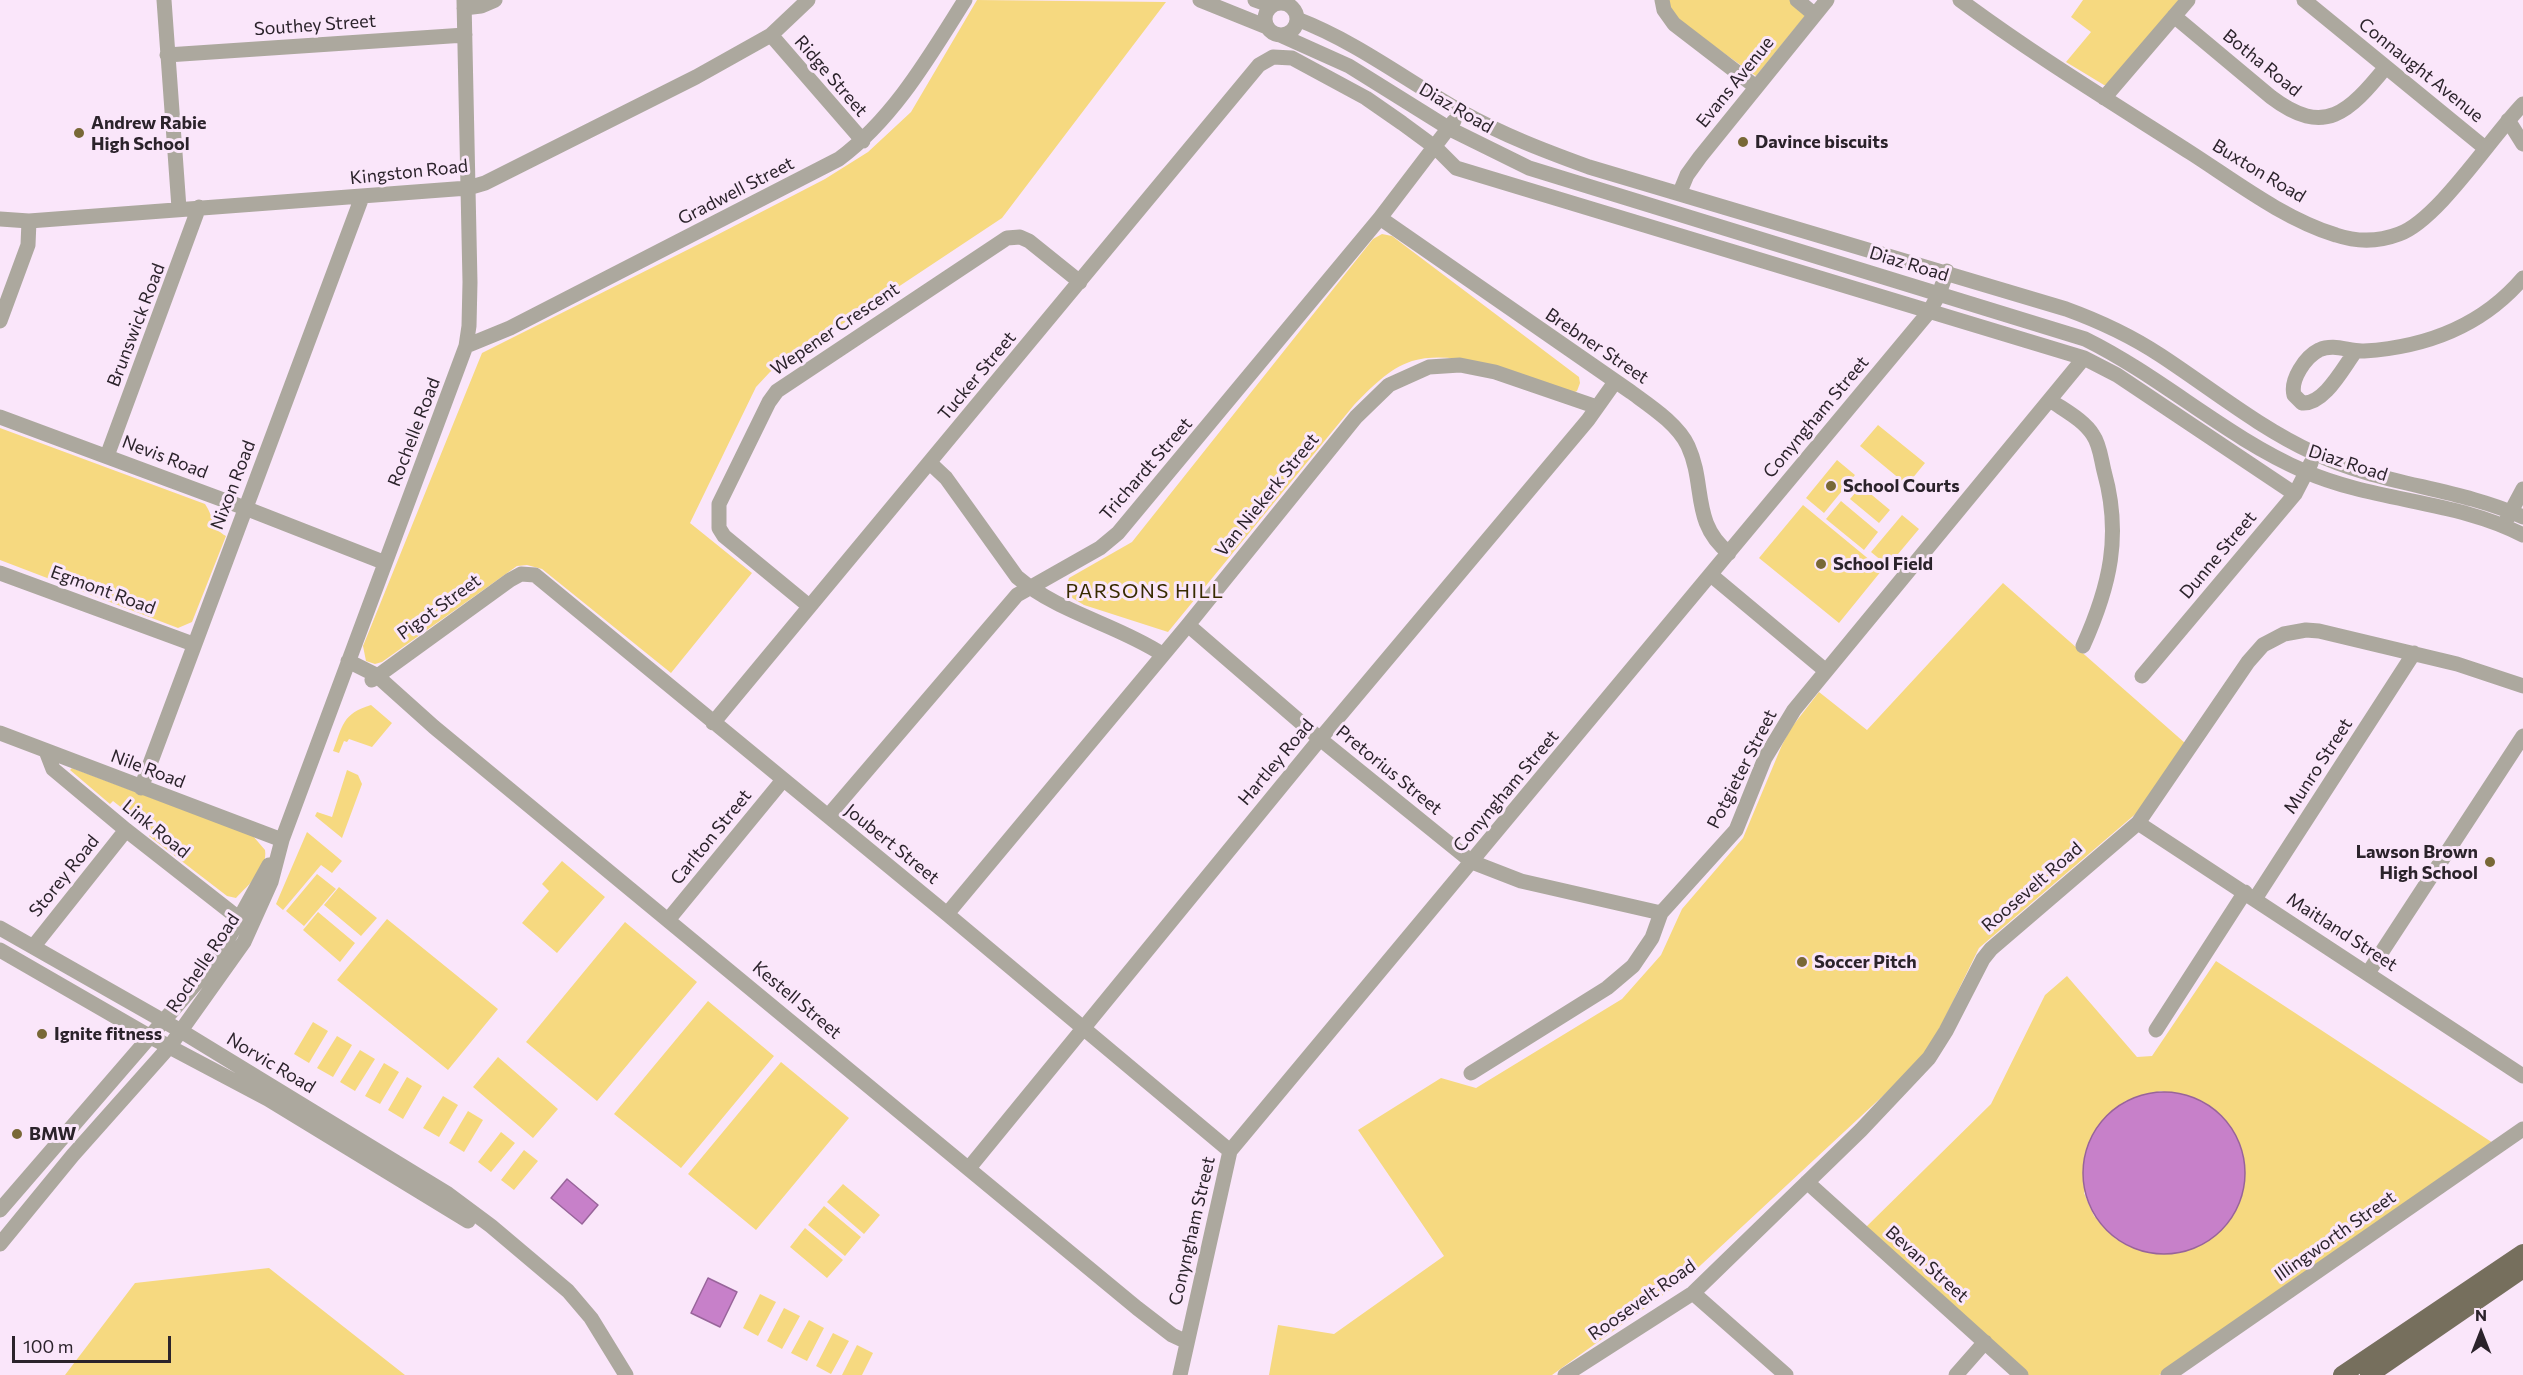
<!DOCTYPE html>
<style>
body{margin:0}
#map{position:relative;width:2523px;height:1375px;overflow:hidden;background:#fae6fa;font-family:Commissioner,sans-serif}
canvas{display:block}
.north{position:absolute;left:2451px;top:1303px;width:60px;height:60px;-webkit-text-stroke:4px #fae6fa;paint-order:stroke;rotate:0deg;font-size:16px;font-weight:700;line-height:24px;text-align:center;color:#2b232b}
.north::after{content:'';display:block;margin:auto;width:21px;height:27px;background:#2b232b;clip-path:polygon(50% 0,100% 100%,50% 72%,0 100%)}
.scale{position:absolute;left:12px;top:1336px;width:159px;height:27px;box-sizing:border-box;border:3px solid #2b232b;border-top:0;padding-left:8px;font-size:18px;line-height:21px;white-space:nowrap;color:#2b232b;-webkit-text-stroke:4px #fae6fa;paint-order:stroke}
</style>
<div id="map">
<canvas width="2523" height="1375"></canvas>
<div class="north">N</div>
<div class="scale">100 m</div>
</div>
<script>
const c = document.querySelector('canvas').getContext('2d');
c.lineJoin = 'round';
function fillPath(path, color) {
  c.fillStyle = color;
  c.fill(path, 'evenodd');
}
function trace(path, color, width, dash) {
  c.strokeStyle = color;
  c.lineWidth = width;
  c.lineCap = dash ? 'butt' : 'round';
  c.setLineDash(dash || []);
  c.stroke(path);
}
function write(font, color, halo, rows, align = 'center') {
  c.font = font + ' Commissioner,sans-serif';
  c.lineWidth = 6;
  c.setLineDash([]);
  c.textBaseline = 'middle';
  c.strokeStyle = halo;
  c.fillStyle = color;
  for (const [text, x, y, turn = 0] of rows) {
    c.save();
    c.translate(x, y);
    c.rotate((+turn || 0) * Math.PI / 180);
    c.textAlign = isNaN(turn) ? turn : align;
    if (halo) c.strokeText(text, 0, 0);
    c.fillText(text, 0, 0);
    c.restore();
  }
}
fillPath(new Path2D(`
 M977,0L1166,2L1002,218L770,372L756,387L690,523L752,573L671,673L542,569L527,565L517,566L382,662L375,664L366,661L363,646L482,353L713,237L825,179L868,152L911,112Z
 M1667,0H1790L1805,16L1756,76L1673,17Z
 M2083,0H2179L2108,85H2104L2066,62L2091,32L2071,17Z
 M1382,234L1392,236L1579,377L1580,383L1577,391L1573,393C1528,378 1459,347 1412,361C1388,369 1371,388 1354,405L1168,632L1084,605L1064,593L1069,578L1132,542L1373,239Z
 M1878,425L1925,463L1907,485L1860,446Z
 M0,428L205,504C214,517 211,528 226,536L192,622L178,628L0,560Z
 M1837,460L1855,475L1824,513L1806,498Z
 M1861,486L1890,510L1879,523L1850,499Z
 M1841,501L1878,532L1864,550L1826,519Z
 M1803,505L1882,570L1839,623L1759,558Z
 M1902,515L1919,529L1888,566L1871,552Z
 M2003,583L2185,743L2139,811L1979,948L1934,1040L1915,1066L1688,1277L1552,1375H1269L1278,1325L1334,1334L1444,1256L1358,1130L1441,1078L1476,1088L1622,999L1661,955L1682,909L1743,838L1782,745L1791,728L1819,692L1867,730Z
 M371,705L392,723L372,747L349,739L347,742L344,741L339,753L333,751C343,725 342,714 371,705Z
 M72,768L253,836L265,850C268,869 248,885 236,898L227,896L149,836L152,832L113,801L110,804L70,770Z
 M347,770L358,775L362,784L342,838L315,816L317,812L332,817Z
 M307,832L342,861L332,873L321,865L283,910L276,904Z
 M562,861L605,897L557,953L522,923L549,891L542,884Z
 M317,874L336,889L304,926L286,911Z
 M339,887L377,918L361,936L324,905Z
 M318,912L355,943L340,962L303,930Z
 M387,919L498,1009L448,1070L337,980Z
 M625,922L697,982L597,1101L526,1042Z
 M2216,961L2493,1143L2159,1375H2028L1866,1227L1991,1104L2045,995L2067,976L2137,1057L2152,1056ZM2161,1091L2202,1101L2233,1216L2203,1244L2163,1254L2116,1239L2094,1216L2084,1193L2125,1101Z
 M708,1001L774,1056L681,1168L614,1114Z
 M313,1022L328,1031L309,1063L294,1054Z
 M337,1036L352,1045L333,1077L317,1068Z
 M360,1050L375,1059L355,1091L340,1082Z
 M498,1057L558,1109L533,1138L473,1087Z
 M781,1062L849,1118L756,1230L688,1174Z
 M384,1063L399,1072L380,1104L365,1096Z
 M407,1077L422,1086L403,1119L388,1110Z
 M443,1096L458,1105L439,1137L423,1128Z
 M468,1111L483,1120L464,1152L449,1143Z
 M501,1132L515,1143L491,1172L478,1162Z
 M524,1150L538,1161L514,1190L501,1180Z
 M843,1184L880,1215L864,1234L827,1202Z
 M824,1206L861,1237L845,1256L808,1225Z
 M805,1228L843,1260L827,1278L790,1247Z
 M269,1268L405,1375H65L135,1283Z
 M760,1294L776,1302L758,1336L743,1328Z
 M784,1308L800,1316L782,1349L767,1341Z
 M809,1320L824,1328L807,1361L791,1353Z
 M833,1333L849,1341L831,1374L816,1366Z
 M857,1345L873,1353L862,1375H842Z`), '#f6d980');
const water = new Path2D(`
 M2083 1173a81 81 0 1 1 162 0a81 81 0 1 1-162 0Z
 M567,1179L598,1205L582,1224L551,1198Z
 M708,1278L737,1292L720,1327L691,1313Z`);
fillPath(water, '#c780c9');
trace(water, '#98649a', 1.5);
trace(new Path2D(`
 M164,0L179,208
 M1200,0L1267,27
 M1255,0L1272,6
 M1662,0L1664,10L1674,24L1756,87
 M1797,0L1815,15
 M1960,0C2034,55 2113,103 2191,153C2236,182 2284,219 2336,235C2357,242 2378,242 2399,234C2438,220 2491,137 2523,104
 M2304,0L2485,148
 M1265 19a16 16 0 1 1 32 0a16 16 0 1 1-32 0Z
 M464,8L481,6L495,0
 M2174,16L2271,97C2325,138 2349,112 2386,67
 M1297,19C1357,42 1407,81 1462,112C1503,135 1545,151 1589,167L2066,309C2099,321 2131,336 2160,355C2212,389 2258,427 2314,453C2380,485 2456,487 2523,517
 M771,35L863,141
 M1280,35L1349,66L1450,129L1529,168L2085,339C2162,377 2226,437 2304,471C2374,502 2456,500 2523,535
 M167,55L465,35
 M2104,98L2188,0
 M2508,120L2523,144
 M1680,192L1687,175L1700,157L1827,0
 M1380,218L1631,392C1650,406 1678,424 1688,446C1706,485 1691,523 1729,553
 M0,219L29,221L468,188L485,183L696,77L771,35L808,0
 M0,321L28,245L29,221
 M466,346L510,328L839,159C894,118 929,57 965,0
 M2355,352C2343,368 2324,405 2302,403L2294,395C2290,380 2305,357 2319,350C2335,343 2349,352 2364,351C2427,347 2482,326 2523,278
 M2050,400C2064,410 2084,420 2093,435C2100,445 2101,459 2104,471C2122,535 2110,586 2083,646
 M0,417L245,508L383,562
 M107,456L199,207
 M930,463L946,478L1017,577C1059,613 1116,624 1162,654
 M2507,519L2523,489
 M0,573L193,644
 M1711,575L1826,671
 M809,606L724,536L719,528V504L769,402L777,391L1007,238L1020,237L1029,241L1080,282
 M1188,625L1320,739L1472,862L1521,881L1661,913
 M348,661L376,675L434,727L1137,1308L1172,1335L1187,1342
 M2142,676L2295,494L2311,463
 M372,680L510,580L521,574L535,575L947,914L1230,1151
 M713,723L1259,65L1273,57L1292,58L1366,98L1402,123L1436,148L1456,168L2084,358L2117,375L2295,494
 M0,733L282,840
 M46,751L53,769L126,830L246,924
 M141,788L362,197
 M828,816L1017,595L1100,548L1118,533L1380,218L1454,121
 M2138,823L2523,1076
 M2255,899L2414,653
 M947,914L1188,625L1356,417L1389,385L1429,367L1460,365L1495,372L1597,407
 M668,920L783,780
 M0,928L181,1031L448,1194L491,1226L568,1291L591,1318L626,1375
 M33,947L126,830
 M0,950L149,1036L268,1099L468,1221
 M2368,973L2523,736
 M2156,1030L2245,892
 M1471,1073L1607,988L1633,966L1652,938L1661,913L1736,830L1765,758L1794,710L2084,358
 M969,1168L1320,739L1588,420L1615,382
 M1807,1182L2021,1375
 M0,1210L205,973L223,948L269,865
 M0,1244L73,1155L170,1046L244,942L271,882L282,840L466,346L469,326L470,282L464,0
 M1693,1293L1786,1375
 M1180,1375L1230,1151L1929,312L1939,294L1947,271
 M1565,1375L1693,1293L1861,1130L1929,1058L1946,1031L1983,959L1991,949L2138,823L2248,662L2263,645L2284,634L2306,630L2319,631L2457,664L2523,686
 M1956,1375L1985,1342
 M2168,1375L2523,1129`), '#aca89e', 15);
trace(new Path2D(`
 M2342,1375L2523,1253
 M2369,1375L2523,1269`), '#766f5d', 18);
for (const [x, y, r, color] of [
 [79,133,6,"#786836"],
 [1743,142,6,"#786836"],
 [1831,486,6,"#786836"],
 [1821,564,6,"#786836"],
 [2490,862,6,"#786836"],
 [1802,962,6,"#786836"],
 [42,1034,6,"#786836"],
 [17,1134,6,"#786836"]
]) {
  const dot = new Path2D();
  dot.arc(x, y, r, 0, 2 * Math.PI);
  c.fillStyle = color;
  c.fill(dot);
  trace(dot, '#fae6fa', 2);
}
write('18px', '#2b232b', '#fae6fa', [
 ["Southey Street",315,25,-4],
 ["Botha Road",2262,63,39],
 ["Connaught Avenue",2421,70,39],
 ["Ridge Street",831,76,49],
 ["Evans Avenue",1735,82,-51],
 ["Diaz Road",1456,108,30],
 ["Buxton Road",2259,171,31],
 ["Kingston Road",409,172,-6],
 ["Gradwell Street",736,191,-27],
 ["Diaz Road",1909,264,17],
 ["Brunswick Road",136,325,-69],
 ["Wepener Crescent",835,329,-34],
 ["Brebner Street",1597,346,34],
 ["Tucker Street",977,376,-50],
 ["Conyngham Street",1816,417,-50],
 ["Rochelle Road",414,432,-69],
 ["Nevis Road",165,457,21],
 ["Diaz Road",2348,463,18],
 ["Trichardt Street",1146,469,-49],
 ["Nixon Road",233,485,-69],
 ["Van Niekerk Street",1267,495,-51],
 ["Dunne Street",2218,555,-50],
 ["Egmont Road",103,590,20],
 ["Pigot Street",439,607,-36],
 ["Hartley Road",1276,762,-50],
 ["Munro Street",2318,766,-57],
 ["Nile Road",148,769,21],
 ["Potgieter Street",1742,769,-63],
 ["Pretorius Street",1389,770,39],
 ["Conyngham Street",1506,791,-50],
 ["Link Road",156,829,39],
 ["Carlton Street",711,837,-51],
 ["Joubert Street",892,844,39],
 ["Storey Road",64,876,-51],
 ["Roosevelt Road",2032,887,-41],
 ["Maitland Street",2342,932,33],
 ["Rochelle Road",203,963,-56],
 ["Kestell Street",797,1000,40],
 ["Norvic Road",271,1063,31],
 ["Conyngham Street",1192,1231,-77],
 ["Illingworth Street",2335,1236,-35],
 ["Bevan Street",1927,1264,42],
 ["Roosevelt Road",1642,1300,-35]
]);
write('bold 18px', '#2b232b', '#fae6fa', [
 ["Andrew Rabie",91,123],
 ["High School",91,144],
 ["Davince biscuits",1755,142],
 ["School Courts",1843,486],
 ["School Field",1833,564],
 ["Lawson Brown",2478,852,"right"],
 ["High School",2478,873,"right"],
 ["Soccer Pitch",1814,962],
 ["Ignite fitness",54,1034],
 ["BMW",29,1134]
], 'left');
c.letterSpacing = '1.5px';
write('20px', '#372a00', '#fae6fa', [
 ["PARSONS HILL",1145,591]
]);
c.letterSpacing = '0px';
</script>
